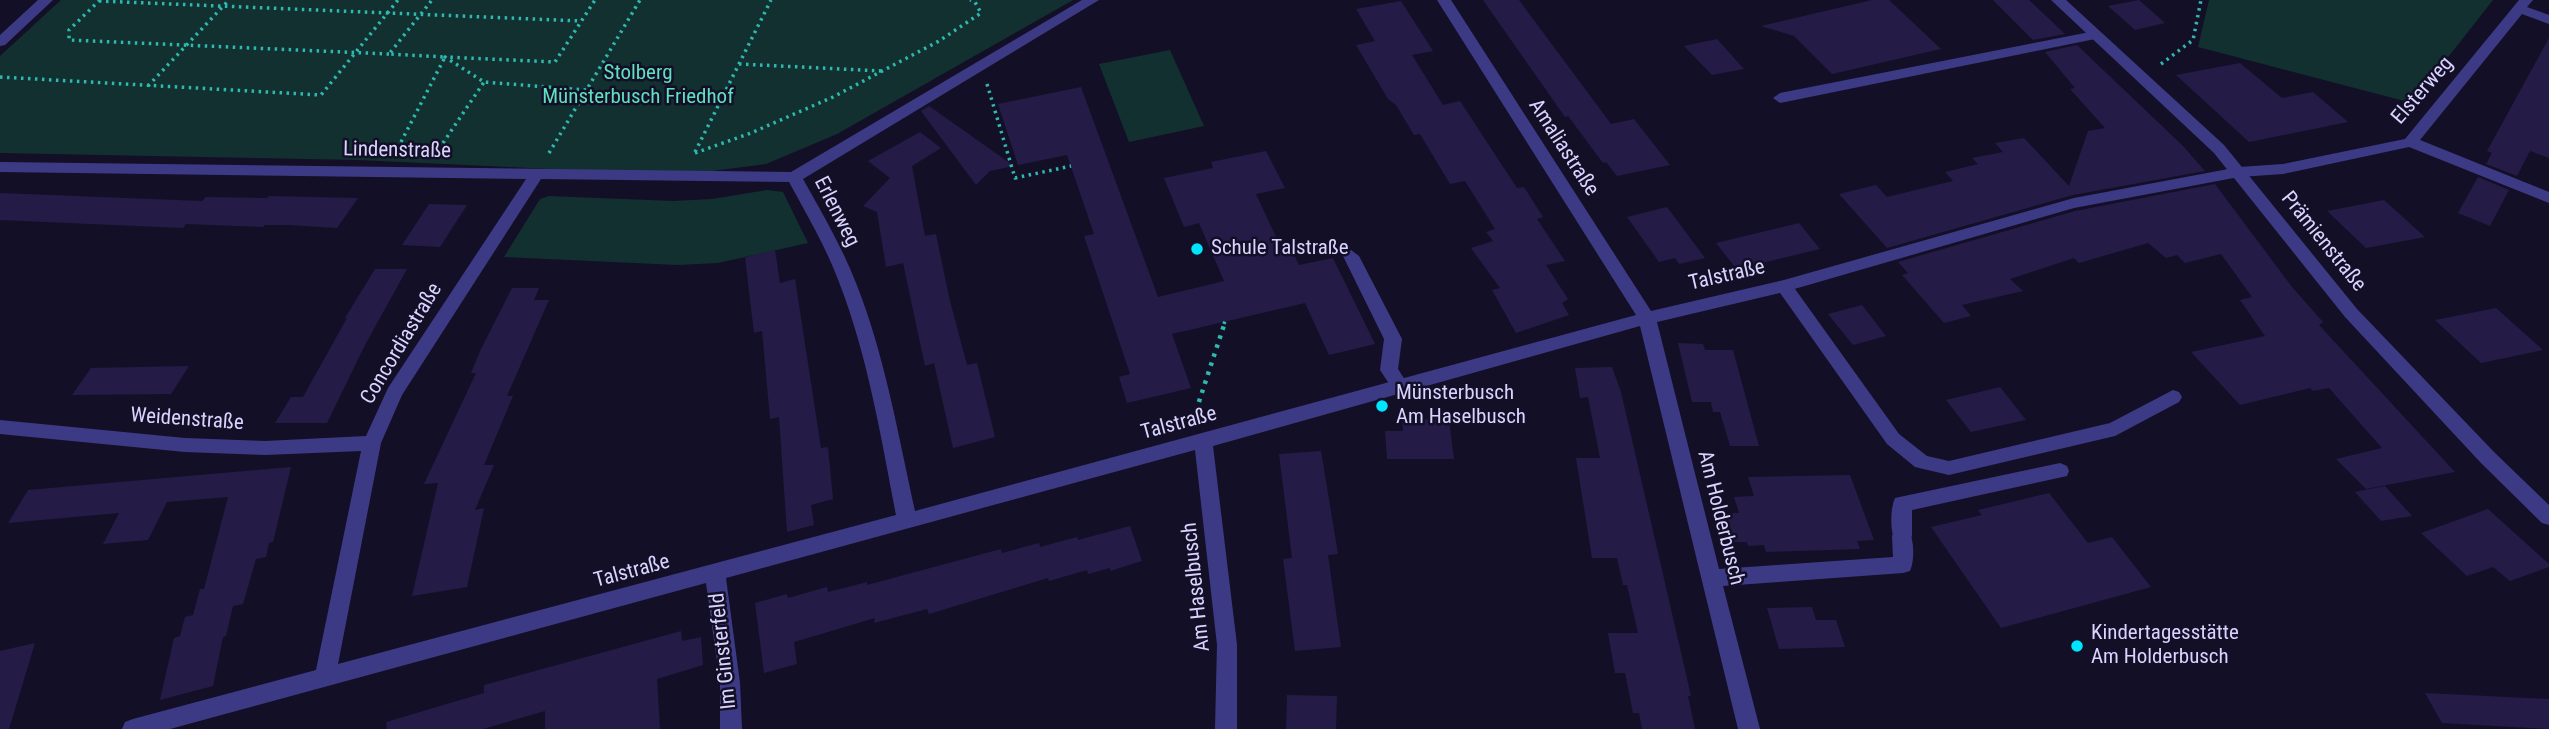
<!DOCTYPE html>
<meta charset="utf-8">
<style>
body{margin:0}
canvas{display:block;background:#130f26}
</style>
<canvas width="2549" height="729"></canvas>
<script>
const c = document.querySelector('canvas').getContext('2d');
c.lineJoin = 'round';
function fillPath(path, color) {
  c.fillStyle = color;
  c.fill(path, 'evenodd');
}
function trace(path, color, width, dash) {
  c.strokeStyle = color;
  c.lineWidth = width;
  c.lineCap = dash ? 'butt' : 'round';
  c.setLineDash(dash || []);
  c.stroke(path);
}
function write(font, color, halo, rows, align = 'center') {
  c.font = font + ' "Roboto Condensed",sans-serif';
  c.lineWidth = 5;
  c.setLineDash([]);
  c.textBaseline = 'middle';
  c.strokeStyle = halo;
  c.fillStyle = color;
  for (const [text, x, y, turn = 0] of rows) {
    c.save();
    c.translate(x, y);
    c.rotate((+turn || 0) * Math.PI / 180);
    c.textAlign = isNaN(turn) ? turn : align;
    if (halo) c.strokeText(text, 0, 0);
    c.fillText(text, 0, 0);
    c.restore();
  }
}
fillPath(new Path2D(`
 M61,0H1073L837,134L766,164L681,175L358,160L0,153V56Z
 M2209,0H2493L2412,103L2198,47Z
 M1170,50L1204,126L1129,142L1099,64Z
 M767,190L783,192L808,243L718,263L678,265L504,257L540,199L549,196L673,201L712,199Z`), '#12302f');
fillPath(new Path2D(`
 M1483,0H1519L1611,124L1634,119L1670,165L1617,176L1606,162L1603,163L1568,116L1565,117Z
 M1872,0H1889L1941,49L1832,74L1794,36L1761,26Z
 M1993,0H2029L2065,34L2033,40Z
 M2139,0L2165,23L2135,30L2108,6Z
 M1401,1L1433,51L1412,55L1443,105L1460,101L1517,188L1524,187L1543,217L1537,219L1565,261L1546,265L1568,299L1562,303L1569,315L1516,333L1492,290L1500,288L1471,248L1493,241L1486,232L1495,229L1465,181L1450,184L1420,134L1414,135L1396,105L1388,99L1356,45L1375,41L1356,9Z
 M2549,38V158L2530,151L2517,176L2486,164L2492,153L2487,151Z
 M1717,39L1744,69L1712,75L1684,46Z
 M2077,45L2183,146L2205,171L2073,195L1887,248L1839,194L1876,185L1887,197L1953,181L1945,172L1978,164L1972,158L2003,152L1995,143L2024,138L2069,186L2088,131L2105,128L2070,89L2075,88L2045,52Z
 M2240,63L2282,98L2313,92L2348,122L2249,142L2176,75Z
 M1081,87L1158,297L1224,281L1199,223L1184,227L1164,178L1213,168L1211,162L1266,151L1285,188L1256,194L1284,254L1293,252L1299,265L1333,258L1375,344L1329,355L1305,303L1172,334L1191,388L1127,403L1119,377L1130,374L1084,236L1094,234L1067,155L1018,165L998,104Z
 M929,106L1014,166L990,171L976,185L921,111Z
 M920,132L941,148L912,166L925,236L936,234L949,297L967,365L977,363L995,437L953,448L934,363L925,366L903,263L886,267L877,212L863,206L890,178L868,161Z
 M2478,177L2509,190L2490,226L2458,213Z
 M2215,184L2292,287L2323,322L2319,325L2455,472L2366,489L2336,459L2382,448L2329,388L2313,391L2310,388L2240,405L2191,352L2265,336L2240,300L2252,297L2221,254L2185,263L2177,255L2166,258L2148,243L2079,263L2074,258L2010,279L2023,291L1962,305L1971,316L1944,323L1902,275L1908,273L1898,262L2075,211Z
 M0,193L202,201L206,197L267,198L269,196L358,198L337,228L289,225H264V227L186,224L183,228L0,220Z
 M2384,200L2425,237L2366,248L2327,211Z
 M429,204L467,205L440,247L402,245Z
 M1667,207L1705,258L1679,264L1675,258L1659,262L1627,217Z
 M1799,223L1820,249L1741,268L1735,267L1716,243Z
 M775,250L780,283L795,279L821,448L828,447L833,499L811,505L814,525L787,532L779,417L770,419L762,331L754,333L745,257Z
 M375,269H407L365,345L327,423H275L291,397H303L347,318H345Z
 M512,288H539L534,300H549L507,396H513L484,465H494L475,510L484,508L467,587L412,596L438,483L424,484L476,373H471L480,351Z
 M1862,305L1886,336L1853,345L1828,314Z
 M2496,308L2543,350L2481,363L2435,320Z
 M1678,343L1703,344L1705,350H1733L1759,446H1730L1720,412H1713L1711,402H1692Z
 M189,366L171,394L72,395L91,368Z
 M1612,367L1621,392L1691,696H1688L1695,729H1642L1639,713H1633L1625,673H1615L1608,633H1638L1627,585H1623L1617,558H1592L1576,458H1600L1588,397L1580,398L1575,368Z
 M2000,387L2026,420L1971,432L1946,400Z
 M1449,419L1454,459H1387L1385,431H1403L1402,420Z
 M1321,451L1338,554L1328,555L1341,647L1295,651L1283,559L1292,558L1279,454Z
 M291,467L273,542L269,543L266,557L256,559L243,604L233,606L226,636L223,637L213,686L160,700L174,638L180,636L185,617L193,615L200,589H204L228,497L167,502L148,540L103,544L119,513L8,523L28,490Z
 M1850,475L1874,540L1857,541L1860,549L1766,552L1764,545L1748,546L1747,542H1727L1718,513H1739L1734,497L1754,496L1748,477Z
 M2385,486L2412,516L2381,521L2355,492Z
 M2049,493L2088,543L2112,537L2151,587L2001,628L1931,527L1982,515L1978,510Z
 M2488,509L2549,564V567L2510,581L2493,567L2467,576L2421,533Z
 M1130,526L1142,561L1110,571V568L1088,574L1087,570L1049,581L1048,578L929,614L927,609L874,623L875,618L794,642L797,664L764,673L755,603L787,594L788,598L827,587L828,592L867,582V585L1001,549L1002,553L1039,543L1040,547L1077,537L1078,540Z
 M1812,607L1816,620H1836L1845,647L1779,649L1767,608Z
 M681,631L682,641L701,637L703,665L657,679L660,729H545V711L483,729H387L386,722L484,693V685Z
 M35,643L9,729H0V651Z
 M2425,693L2549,699V729L2442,723Z
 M1287,695L1337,696L1336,729H1286Z`), '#241b47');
trace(new Path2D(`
 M100,0L69,30V40L389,54
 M99,1L581,21
 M739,64L882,71
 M2161,64L2193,40L2201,0
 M0,77L321,95L398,0
 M987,84L1015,178L1071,166
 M148,86L229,0
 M586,90L484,82L445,57L555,62L595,0
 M401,142L445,57L389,54L432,0
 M443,143L484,82
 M695,152L771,0
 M549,153L640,0
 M695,153L751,133L833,97L939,41L981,13L975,2L970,0
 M1224,324L1225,321`), '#2fb8b0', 3.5, [2.5, 4.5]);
trace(new Path2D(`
 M1193,420L1225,322`), '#2fb8b0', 4.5, [3.5, 6]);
fillPath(new Path2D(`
 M2095,31L2102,35L2100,38L1780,103L1773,98L1780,93Z
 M1351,250L1359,256L1402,339L1398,369L1409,386L1406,391H1394L1380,370L1384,339L1343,256Z
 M1784,280L1790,282L1899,434L1927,456L1949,461L2110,423L2173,390L2179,392L2182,397L2179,402L2115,436L1949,475L1915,467L1887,444L1778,290L1776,286Z
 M2060,463L2067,466L2069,471L2067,476L1912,510V536L1909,542L1902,544L1895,542C1890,531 1890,509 1895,498Z`), '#3d3a85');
fillPath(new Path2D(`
 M38,0H53L5,45L0,46V35Z
 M1082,0H1099L803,179C822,213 842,247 856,283C885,356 898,434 915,511L1636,315L1437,0H1451L1651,311L1784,280L2074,198L2239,167L2283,164L2405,139L2519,0H2533L2527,7L2549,15V24L2522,14L2420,140L2549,192V203L2409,147L2283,174L2239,177L2074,208L1784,292L1657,322L1719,569L1893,557L1892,536L1895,530L1902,528L1909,530C1914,541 1915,560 1910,571L1903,573L1723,586L1760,729H1738L1640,326L1213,446L1237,645V729H1215L1217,645L1195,450L726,578L740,683L742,729H720V683L706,583L170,729H122L125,722L133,719L316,670L361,451L265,455L185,452L0,434V420L185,438L265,441L366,436L388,388L526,179L0,172V162L791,172ZM541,179L789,182C807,215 826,247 839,282C868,357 881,437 896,515L338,664L381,443L402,395Z`), '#3d3a85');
fillPath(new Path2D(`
 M2051,0H2066L2224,145L2357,309L2495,453L2549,505V525L2542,523L2481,463L2345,317L2214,153Z`), '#3d3a85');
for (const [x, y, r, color] of [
 [1197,249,7,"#00e5ff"],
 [1382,406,7,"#00e5ff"],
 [2077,646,7,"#00e5ff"]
]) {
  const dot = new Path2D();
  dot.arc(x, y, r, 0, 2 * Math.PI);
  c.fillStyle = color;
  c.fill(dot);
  trace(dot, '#130f26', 2.5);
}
write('21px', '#5fe0c0', '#130f26', [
 ["Stolberg",638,74],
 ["Münsterbusch Friedhof",638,98]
]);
write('21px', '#d9d4ff', '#130f26', [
 ["Elsterweg",2423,91,-49],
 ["Amaliastraße",1563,148,57],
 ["Lindenstraße",397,151,1],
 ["Erlenweg",836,212,63],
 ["Prämienstraße",2323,242,51],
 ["Talstraße",1727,276,-13],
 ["Concordiastraße",402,344,-59],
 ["Weidenstraße",187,420,4],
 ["Talstraße",1179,424,-15],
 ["Am Holderbusch",1720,518,76],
 ["Talstraße",632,572,-15],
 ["Am Haselbusch",1197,587,-96],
 ["Im Ginsterfeld",724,651,-96]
]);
write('21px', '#d9d4ff', '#130f26', [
 ["Schule Talstraße",1211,249],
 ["Münsterbusch",1396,394],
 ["Am Haselbusch",1396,418],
 ["Kindertagesstätte",2091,634],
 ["Am Holderbusch",2091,658]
], 'left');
</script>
